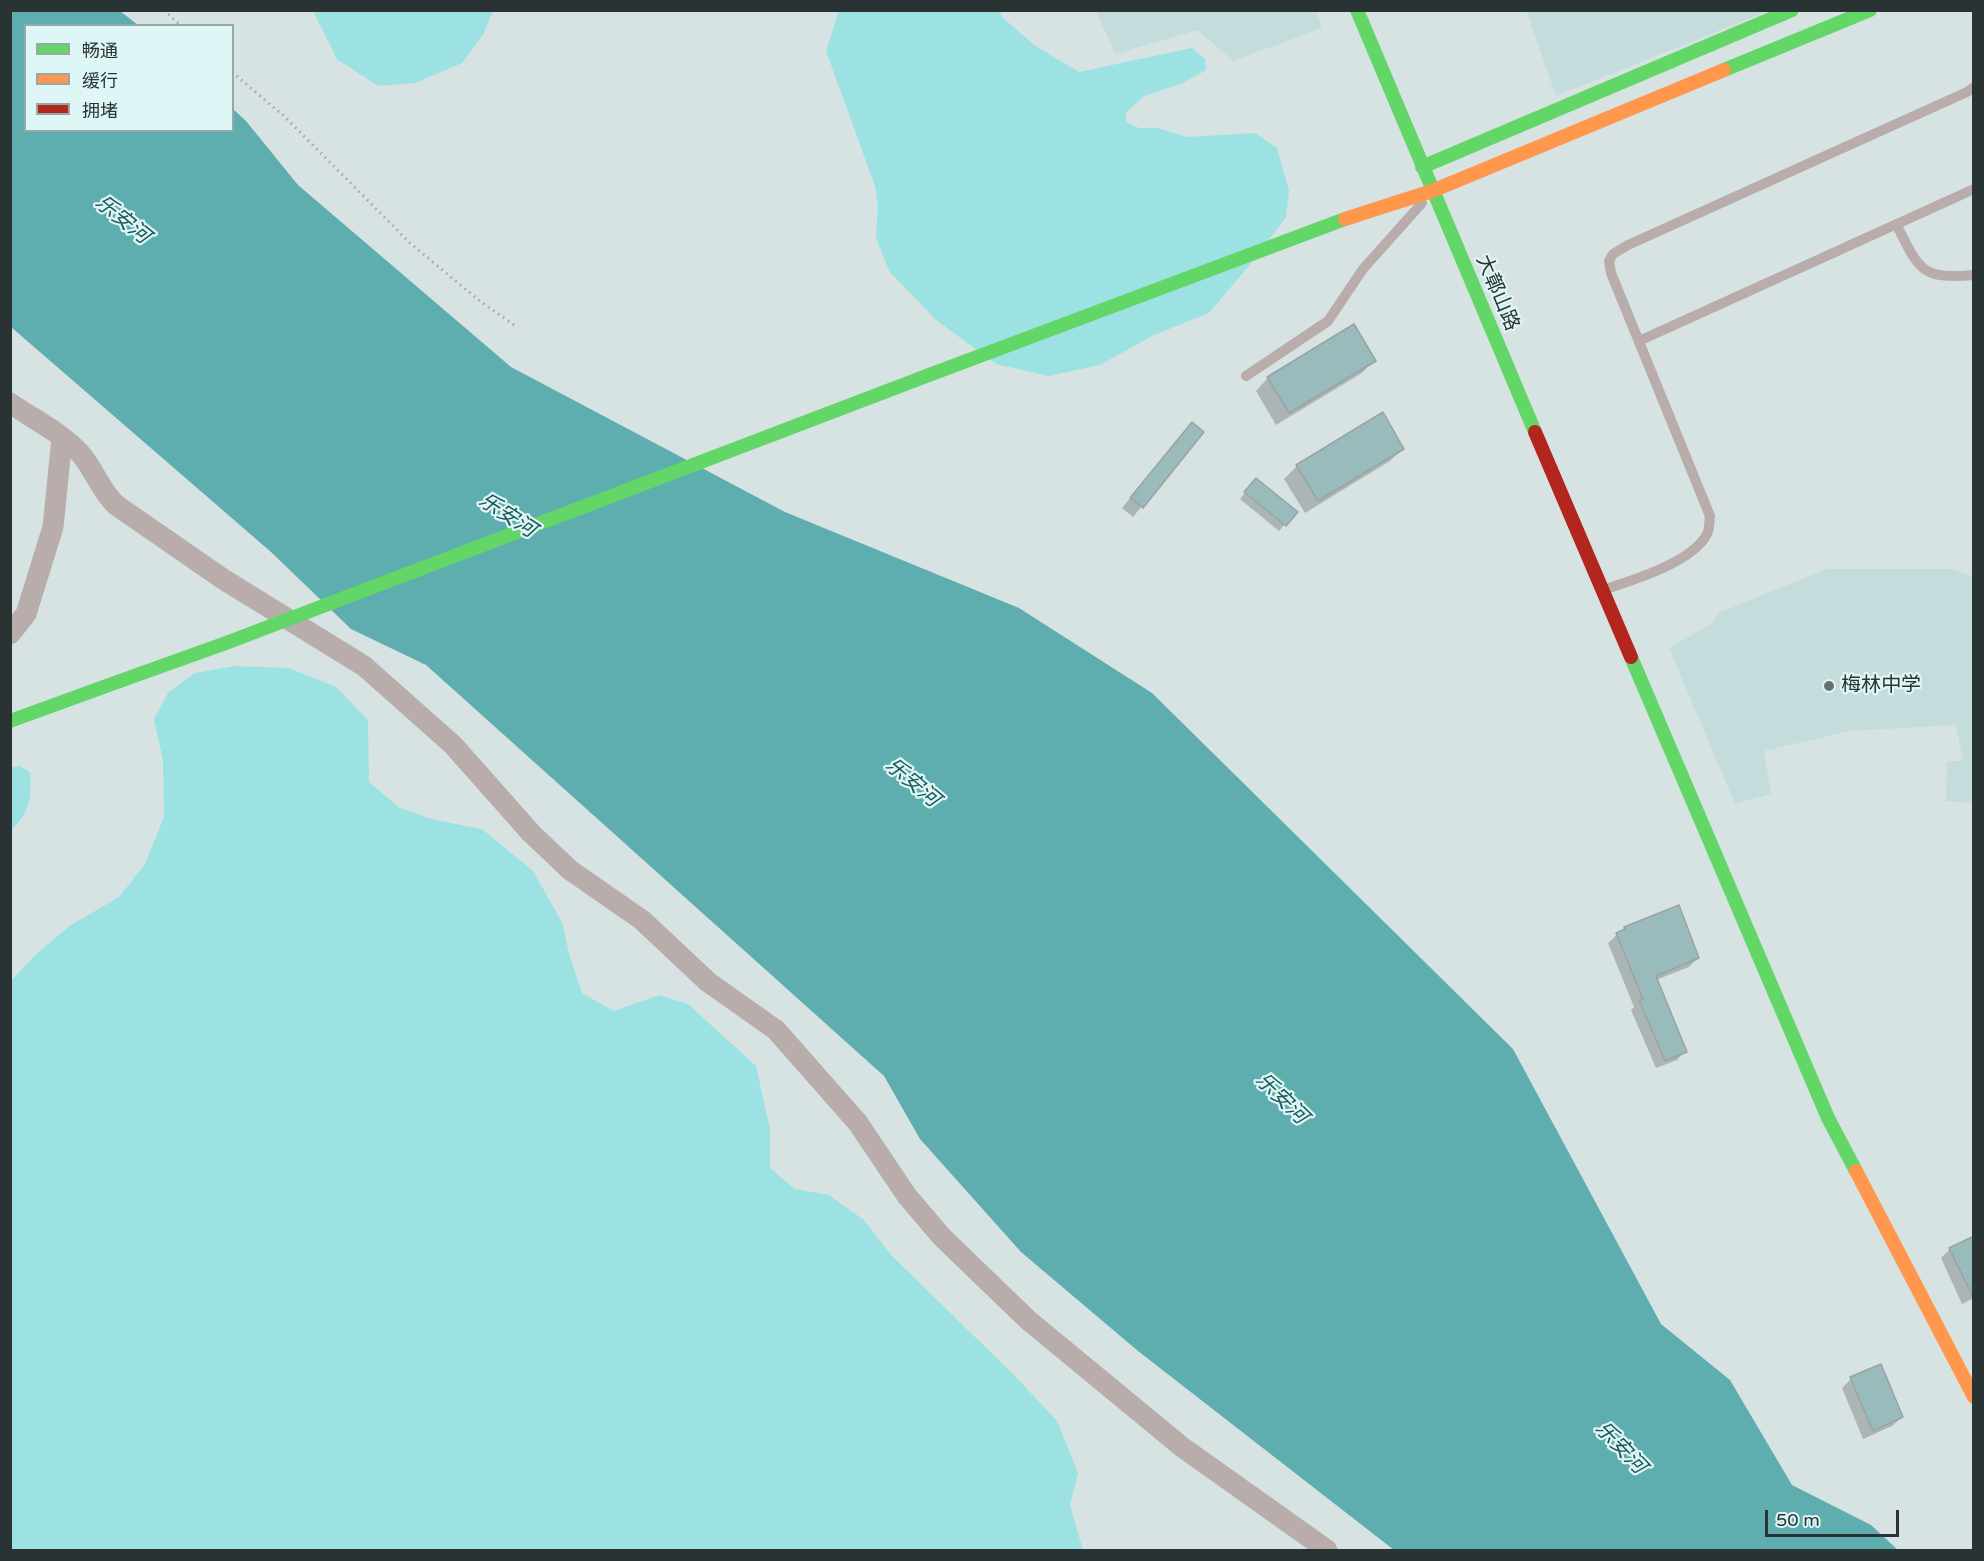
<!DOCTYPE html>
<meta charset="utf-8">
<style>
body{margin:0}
#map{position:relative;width:1984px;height:1561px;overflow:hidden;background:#d7e3e3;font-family:"Varela Round","Noto Sans SC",sans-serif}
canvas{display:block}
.frame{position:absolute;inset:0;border:12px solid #2a3333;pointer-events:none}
.legend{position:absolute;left:24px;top:24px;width:210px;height:108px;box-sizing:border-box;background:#def6f6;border:2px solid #96a8a8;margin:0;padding:8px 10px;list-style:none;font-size:18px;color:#2a3333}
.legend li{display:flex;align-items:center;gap:12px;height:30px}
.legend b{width:30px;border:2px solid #96a8a8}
.scale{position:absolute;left:1765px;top:1510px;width:134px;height:27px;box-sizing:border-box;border:3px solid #2a3333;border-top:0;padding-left:8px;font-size:18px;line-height:21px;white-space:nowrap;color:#2a3333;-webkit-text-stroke:4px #def6f6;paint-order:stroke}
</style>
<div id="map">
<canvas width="1984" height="1561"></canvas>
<div class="frame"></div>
<ul class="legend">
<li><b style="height:8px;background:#63d668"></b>畅通</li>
<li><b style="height:8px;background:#ff974d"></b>缓行</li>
<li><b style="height:8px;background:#b3261e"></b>拥堵</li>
</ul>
<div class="scale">50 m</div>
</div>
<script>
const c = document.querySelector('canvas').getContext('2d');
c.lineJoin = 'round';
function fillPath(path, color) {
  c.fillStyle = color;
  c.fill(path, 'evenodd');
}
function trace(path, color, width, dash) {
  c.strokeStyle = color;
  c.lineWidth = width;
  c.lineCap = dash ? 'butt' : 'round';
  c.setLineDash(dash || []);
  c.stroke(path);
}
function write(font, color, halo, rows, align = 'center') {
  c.font = font + ' "Varela Round","Noto Sans SC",sans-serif';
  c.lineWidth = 4.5;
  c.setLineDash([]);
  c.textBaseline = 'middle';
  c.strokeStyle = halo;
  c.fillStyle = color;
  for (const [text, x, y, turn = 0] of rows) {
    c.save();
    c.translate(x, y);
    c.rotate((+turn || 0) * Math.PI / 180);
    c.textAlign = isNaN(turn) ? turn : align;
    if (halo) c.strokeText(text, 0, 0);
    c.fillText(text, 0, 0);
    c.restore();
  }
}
fillPath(new Path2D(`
 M1526,10L1768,11L1556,96Z
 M1096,11H1316L1322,28L1233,61L1198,30L1115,54Z
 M1826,569H1952L1973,576V803L1946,801L1947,761H1963L1956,725L1850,731L1764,751L1771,794L1735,804L1669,648L1711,624L1719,613Z`), '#c5dcdc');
fillPath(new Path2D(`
 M839,10L1000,11L1002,17L1034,45L1079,72L1192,48L1205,59L1206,70L1183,83L1144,96L1126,113V122L1139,128H1157L1188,137L1255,133L1277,148L1289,191L1286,217L1257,256L1209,313L1154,335L1100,365L1049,376L996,364L936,320L889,271L876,238L878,207L875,186L826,51Z
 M313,11H493L483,35L462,63L415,83L378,86L337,59Z
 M235,666L289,668L336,687L368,720L369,782L400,808L435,820L482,829L533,871L562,922L570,957L582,993L614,1011L659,995L688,1004L756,1066L770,1129V1168L795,1189L829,1195L864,1220L892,1256L1015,1376L1057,1421L1078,1473L1070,1505L1083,1550H11V981L36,954L71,925L119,897L145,864L164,817L163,761L154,719L168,693L195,673Z
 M20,766L30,772C32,798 30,812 11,830V767Z`), '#9ce2e3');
fillPath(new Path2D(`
 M11,11H120L138,25L26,26V130H232L233,109L246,121L298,185L511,367L785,512L1019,608L1152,693L1513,1049L1661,1324L1730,1380L1792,1485L1871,1525L1898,1550H1394L1138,1351L1021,1252L920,1139L884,1076L426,665L351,629L271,552L11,327Z`), '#5faeaf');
fillPath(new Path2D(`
 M1374,360L1362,373L1276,425L1256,391L1268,378Z
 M1192,424L1202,432L1133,517L1122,508Z
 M1403,448L1390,461L1305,513L1284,479L1297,466Z
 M1250,486L1295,513L1279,531L1240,499Z
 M1678,907L1698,958L1689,967L1656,980L1685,1051L1677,1060L1656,1068L1631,1010L1634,1007L1608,943L1624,928Z
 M1974,1238V1298L1962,1304L1941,1258L1950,1249Z
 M1851,1379L1902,1417L1892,1426L1863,1439L1842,1388Z`), '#0003');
const building = new Path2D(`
 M1354,324L1376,361L1289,413L1267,377Z
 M1383,412L1404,449L1318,501L1296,465Z
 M1192,422L1204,432L1143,508L1130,498Z
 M1256,478L1298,512L1286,526L1244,492Z
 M1679,905L1699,958L1656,976L1687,1052L1665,1061L1639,1000L1643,999L1616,933L1625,929L1624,927Z
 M1974,1236V1299L1949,1248Z
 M1881,1364L1903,1417L1873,1431L1850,1377Z`);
fillPath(building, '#9abbbb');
trace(building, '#99a3a3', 1.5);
trace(new Path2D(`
 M164,10L181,26
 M232,72L285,117L410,243L481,302L517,327`), '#a8a4a2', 3, [1.5, 4.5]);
trace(new Path2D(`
 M1896,224C1919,268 1919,280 1974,275
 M1639,341L1974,189
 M1246,376L1328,321L1363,269L1422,203
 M1606,589C1633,580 1693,562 1707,534C1710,529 1709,521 1710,516L1611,273L1609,261L1613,254L1628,245L1967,92L1974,87`), '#b8adaa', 10);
trace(new Path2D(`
 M10,403C33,419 60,432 79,452C94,468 99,489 116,505L223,579L364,666L453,745L531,833L570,870L642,920L708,982L776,1030L858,1123L907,1196L942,1237L1028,1320L1182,1447L1327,1550
 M10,634L26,614L53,527L62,438`), '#b8adaa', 21);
trace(new Path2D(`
 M1357,10L1535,432
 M1724,70L1870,10
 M1422,167L1792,10
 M929,375L1345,219
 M1631,657L1828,1118L1856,1171
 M10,721L120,681`), '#63d668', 14);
trace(new Path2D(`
 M1345,219L1432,191L1724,70
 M1856,1171L1974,1397`), '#ff974d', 14);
trace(new Path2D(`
 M1535,432L1631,657`), '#b3261e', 14);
trace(new Path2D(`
 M120,681L226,643L929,375`), '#63d668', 14);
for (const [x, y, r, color] of [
 [1829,686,6,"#677171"]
]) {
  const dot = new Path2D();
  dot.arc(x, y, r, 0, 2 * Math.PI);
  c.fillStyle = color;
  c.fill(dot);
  trace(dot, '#def6f6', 2);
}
write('20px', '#2a3333', '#def6f6', [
 ["大鄣山路",1497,293,67]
]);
write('20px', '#2a3333', '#def6f6', [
 ["梅林中学",1841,686]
], 'left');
write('italic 21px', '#1d5858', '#def6f6', [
 ["乐安河",122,220,39],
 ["乐安河",507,516,33],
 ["乐安河",912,783,40],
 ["乐安河",1281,1099,44],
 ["乐安河",1620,1448,46]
]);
</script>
